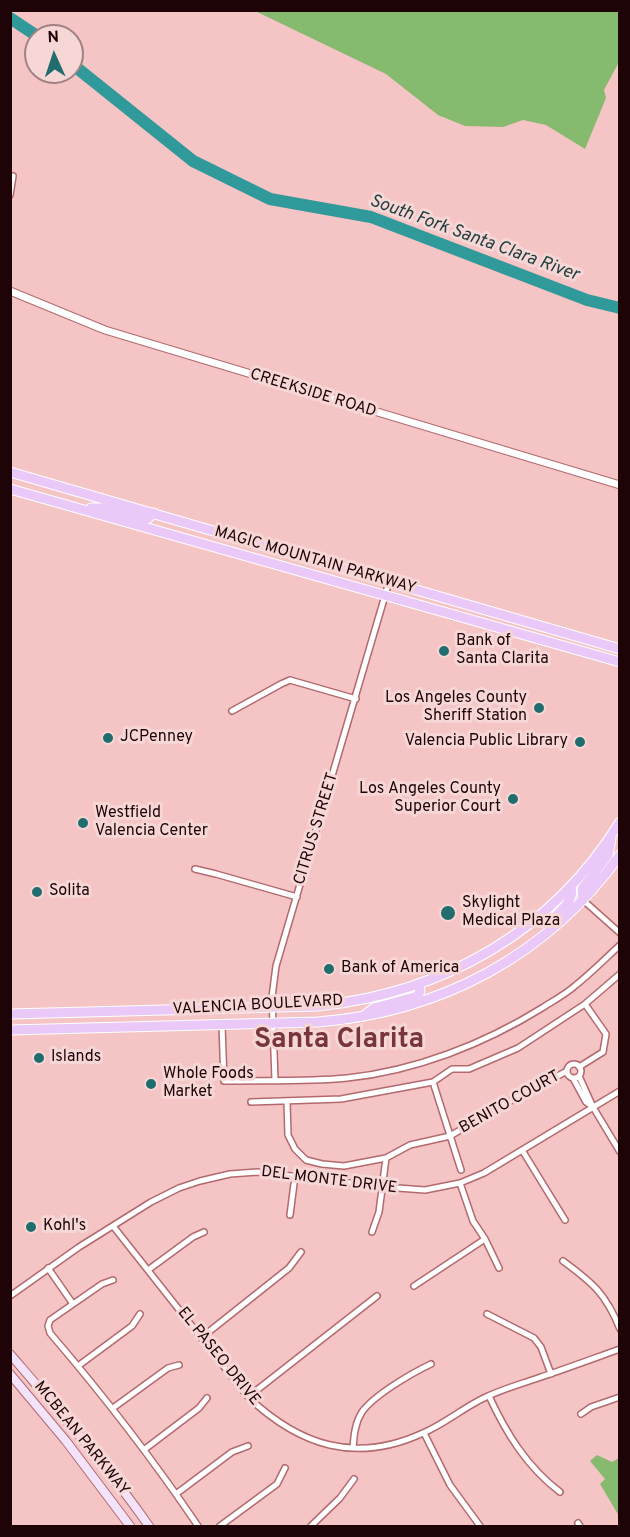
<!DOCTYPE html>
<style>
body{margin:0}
#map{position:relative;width:630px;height:1537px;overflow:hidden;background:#f5c4c5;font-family:Overpass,sans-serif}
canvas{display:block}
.frame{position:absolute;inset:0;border:12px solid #1e0407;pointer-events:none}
.north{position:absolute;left:24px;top:24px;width:60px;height:60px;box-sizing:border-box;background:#f7d6d6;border:2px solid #a08283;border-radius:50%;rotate:357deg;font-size:16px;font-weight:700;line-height:24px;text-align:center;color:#1e0407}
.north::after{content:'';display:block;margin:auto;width:21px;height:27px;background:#216d6e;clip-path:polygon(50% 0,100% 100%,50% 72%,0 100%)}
</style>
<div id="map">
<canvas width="630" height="1537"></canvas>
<div class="frame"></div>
<div class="north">N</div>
</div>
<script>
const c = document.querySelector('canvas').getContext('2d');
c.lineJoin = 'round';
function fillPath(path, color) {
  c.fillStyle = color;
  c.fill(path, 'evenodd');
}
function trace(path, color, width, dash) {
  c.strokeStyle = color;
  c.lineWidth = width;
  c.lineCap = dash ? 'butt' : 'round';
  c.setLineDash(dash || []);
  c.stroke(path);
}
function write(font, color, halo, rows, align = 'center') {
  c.font = font + ' Overpass,sans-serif';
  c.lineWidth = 6;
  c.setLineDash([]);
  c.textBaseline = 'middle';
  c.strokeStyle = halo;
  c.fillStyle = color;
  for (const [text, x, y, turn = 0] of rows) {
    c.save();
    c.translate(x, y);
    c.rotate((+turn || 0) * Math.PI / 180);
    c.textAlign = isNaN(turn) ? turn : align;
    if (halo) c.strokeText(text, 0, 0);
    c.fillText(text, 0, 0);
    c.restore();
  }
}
fillPath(new Path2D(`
 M255,11H619V62L604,90L606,98L585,149L546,125L523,120L503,127L465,126L438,115L386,74Z
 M597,1455L612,1462L619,1458V1516L600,1484L605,1479L590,1461Z`), '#86ba6f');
trace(new Path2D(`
 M10,18L37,36
 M72,64L193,161L270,199L371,217L587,300L620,308`), '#30999a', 12);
const minor = new Path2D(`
 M10,195L13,176
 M232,711L281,684L290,680L356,699
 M195,869L216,874L297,897
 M583,900L620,933
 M222,1025L224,1081C265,1080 306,1082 347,1078C415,1071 484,1044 542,1008C553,1001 566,994 576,985C591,973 605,959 620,945
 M567 1071a7 7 0 1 1 14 0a7 7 0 1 1-14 0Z
 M579,1067L603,1052L606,1034L585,1004
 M579,1076L593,1107L620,1152
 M573,1078L586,1102L593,1107
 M275,1080L272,997L276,966L389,582
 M433,1082L461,1170
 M251,1102L341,1099L433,1082L452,1069H469L518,1048L585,1004L620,974
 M287,1102L288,1135L295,1149L306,1160L322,1164L344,1166L386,1158L410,1145L450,1136L501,1106L567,1071
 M522,1150L565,1220
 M460,1183L473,1221L485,1239
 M290,1215L295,1176
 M113,1226L248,1397C300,1446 356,1464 423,1433C446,1423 464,1407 486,1397C503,1389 521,1384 538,1378C565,1369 592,1359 620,1349
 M372,1232L379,1212L386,1158
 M563,1261C593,1283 606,1294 620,1329
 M48,1268L73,1304
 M148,1270L193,1237L204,1232
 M113,1280L102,1284L50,1320L48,1326L50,1333C104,1396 152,1458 198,1526
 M414,1286L485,1239L499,1268
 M10,1296L79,1247L151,1202L179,1188L200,1181L230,1174L257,1172L384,1187L425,1190L460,1183L484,1173L620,1091
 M487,1314L534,1338L541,1347L551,1374
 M201,1338L289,1268L301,1252
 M78,1366L132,1326L140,1314
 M489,1396C506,1433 527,1467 560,1492
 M248,1397L377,1296
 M113,1408L168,1368L179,1365
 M581,1414L591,1407L620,1397
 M424,1433L450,1485L480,1526
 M353,1448C354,1435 355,1423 362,1412C374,1395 412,1373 431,1364
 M145,1449L199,1408L207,1398
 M176,1494L232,1452L248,1446
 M578,1523L580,1526
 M220,1526L277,1484L285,1468
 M311,1526L340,1498L354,1479`);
const tertiary = new Path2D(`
 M10,291L105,330L620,485`);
const secondary = new Path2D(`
 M10,1354C58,1410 107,1466 149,1526
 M10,1374L66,1441L130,1526`);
const primary = new Path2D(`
 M10,472L620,649
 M10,489L620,662
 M91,508H106L147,519L154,513
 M583,900L582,889L608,855L611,839
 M550,930C551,912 576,906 571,887
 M10,1014L318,1006C444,993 553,931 620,822
 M366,1014L374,1008L418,996L420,991L419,985
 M10,1030L318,1022C441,1012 547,956 620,855`);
trace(minor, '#b36a6e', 8);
trace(tertiary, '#b36a6e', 9);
trace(secondary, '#b36a6e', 10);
trace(primary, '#fff', 11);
trace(minor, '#fff', 5);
trace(tertiary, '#fff', 7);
trace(secondary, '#f4e4fb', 8);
trace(primary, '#eac8f7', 9);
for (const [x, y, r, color] of [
 [444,651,6,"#216d6e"],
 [539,708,6,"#216d6e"],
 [108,738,6,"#216d6e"],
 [580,742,6,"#216d6e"],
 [513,799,6,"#216d6e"],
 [83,823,6,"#216d6e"],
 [37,892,6,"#216d6e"],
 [448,913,8,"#216d6e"],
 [329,969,6,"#216d6e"],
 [39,1058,6,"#216d6e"],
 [151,1084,6,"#216d6e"],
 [31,1227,6,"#216d6e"]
]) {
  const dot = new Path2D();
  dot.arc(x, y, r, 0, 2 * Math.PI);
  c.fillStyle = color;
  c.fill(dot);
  trace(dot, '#f7d6d6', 2);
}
write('16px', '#1e0407', '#f7d6d6', [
 ["CREEKSIDE ROAD",313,394,17],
 ["MAGIC MOUNTAIN PARKWAY",315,561,16],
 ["CITRUS STREET",317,829,-73],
 ["VALENCIA BOULEVARD",258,1006,-3],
 ["BENITO COURT",510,1103,-29],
 ["DEL MONTE DRIVE",329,1181,7],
 ["EL PASEO DRIVE",218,1357,51],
 ["MCBEAN PARKWAY",81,1439,51]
]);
write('16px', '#1e0407', '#f7d6d6', [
 ["Bank of",456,642],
 ["Santa Clarita",456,660],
 ["Los Angeles County",527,699,"right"],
 ["Sheriff Station",527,717,"right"],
 ["JCPenney",120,738],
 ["Valencia Public Library",568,742,"right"],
 ["Los Angeles County",501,790,"right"],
 ["Superior Court",501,808,"right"],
 ["Westfield",95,814],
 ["Valencia Center",95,832],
 ["Solita",49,892],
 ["Skylight",462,904],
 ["Medical Plaza",462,922],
 ["Bank of America",341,969],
 ["Islands",51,1058],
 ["Whole Foods",163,1075],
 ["Market",163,1093],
 ["Kohl's",43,1227]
], 'left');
write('italic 18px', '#203f3f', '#f7d6d6', [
 ["South Fork Santa Clara River",474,239,20]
]);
write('bold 28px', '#78353b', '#f7d6d6', [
 ["Santa Clarita",339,1041]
]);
</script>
